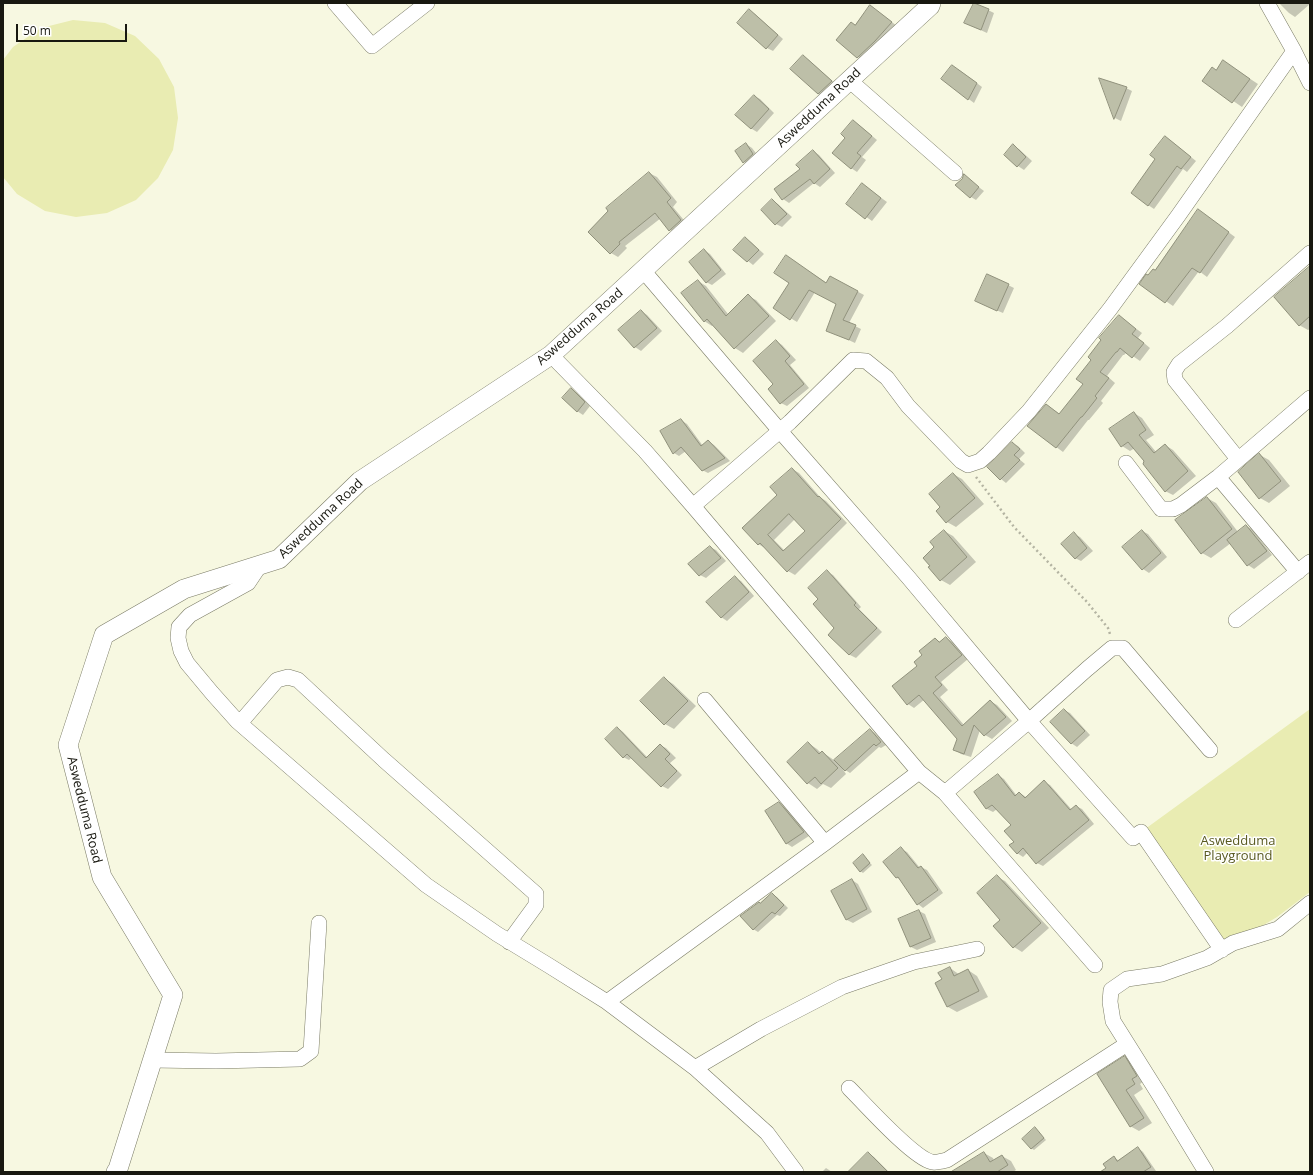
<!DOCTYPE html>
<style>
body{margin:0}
#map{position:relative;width:1313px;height:1175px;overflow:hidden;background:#f7f8e1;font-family:"Open Sans",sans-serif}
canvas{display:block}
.frame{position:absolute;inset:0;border:4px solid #181810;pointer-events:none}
.scale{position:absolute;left:16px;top:24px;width:111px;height:18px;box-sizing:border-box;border:2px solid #181810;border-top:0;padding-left:5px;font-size:12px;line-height:14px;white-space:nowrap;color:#181810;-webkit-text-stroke:3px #fff;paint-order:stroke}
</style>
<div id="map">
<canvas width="1313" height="1175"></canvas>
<div class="frame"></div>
<div class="scale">50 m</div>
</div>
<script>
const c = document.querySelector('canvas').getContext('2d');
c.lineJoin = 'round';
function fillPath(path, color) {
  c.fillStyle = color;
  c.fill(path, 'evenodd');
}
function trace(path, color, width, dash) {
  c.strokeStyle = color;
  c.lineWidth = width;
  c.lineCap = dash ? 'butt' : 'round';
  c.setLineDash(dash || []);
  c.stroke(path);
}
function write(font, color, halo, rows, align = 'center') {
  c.font = font + ' "Open Sans",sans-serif';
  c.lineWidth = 3;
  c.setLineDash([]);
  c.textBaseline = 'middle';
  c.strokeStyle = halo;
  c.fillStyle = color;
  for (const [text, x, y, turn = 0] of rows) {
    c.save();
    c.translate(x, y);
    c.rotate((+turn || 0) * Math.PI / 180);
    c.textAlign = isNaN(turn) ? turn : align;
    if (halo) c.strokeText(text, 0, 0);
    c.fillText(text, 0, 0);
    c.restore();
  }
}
fillPath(new Path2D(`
 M73,20L105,23L135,36L159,59L174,87L178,118L173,150L158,178L136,200L107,213L76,217L45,211L17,194L3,177V60L13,47L41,28Z
 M1310,709V892L1277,917L1222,950L1141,832Z`), '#e9ecb2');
fillPath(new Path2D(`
 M1279,3H1310V4L1295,17L1289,13Z
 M876,10L897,26L864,61L858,57L856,26Z
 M988,10L994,13L987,33L965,23Z
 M749,11L755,14L783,39L773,51L767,48Z
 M803,56L809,60L837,85L824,97L818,94Z
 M1223,61L1258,84L1242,107L1204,81L1217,71Z
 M958,69L982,87L974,103L942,79Z
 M1101,80L1126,88L1132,91L1121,121L1115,118Z
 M754,96L760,99L774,113L757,132L752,129L737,115Z
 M853,121L859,125L877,140L862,157L866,160L857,172L851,168L847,138Z
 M1171,141L1196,161L1187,172L1183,169L1154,209L1148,205Z
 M746,144L752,148L759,157L750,166L744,162L736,151Z
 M1013,146L1019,149L1032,161L1024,170L1018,166L1005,155Z
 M813,151L819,155L835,173L820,187L814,183L789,203L783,199Z
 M649,173L657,177L677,202L673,207L688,225L677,234L670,230L661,218L625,246L627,248L618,257L611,253Z
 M964,176L984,191L976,200L971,197L963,179Z
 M862,184L887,202L872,221L847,203Z
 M772,200L778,204L792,217L782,227L776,224Z
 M1205,215L1235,237L1207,277L1199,271L1173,306L1141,284L1155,271Z
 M745,238L751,242L764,254L753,265L748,261L735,250Z
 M704,250L710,254L726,274L712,285L706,282Z
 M792,260L827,283L830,277L864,295L849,323L861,329L855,343L827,330L837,304L815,292L797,322L774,308L790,283Z
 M1310,266V329L1308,330L1299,325Z
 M698,281L706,286L728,314L748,296L756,300L776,321L743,353L735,348L713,325L712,326L704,321Z
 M1008,285L1014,288L1003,313L982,304Z
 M641,311L647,315L662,331L641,351L635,347L620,330Z
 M1119,316L1142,333L1138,338L1150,348L1140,361L1127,352L1124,355H1123L1107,376L1115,383L1101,401L1103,403L1089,420H1088L1063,452L1028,426L1047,405L1060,414L1085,384L1093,360Z
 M776,341L782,345L796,360L790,365L809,388L787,406L781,403L775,384Z
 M571,389L577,393L590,406L583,415L577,411Z
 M1134,413L1142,418L1154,435L1146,440L1157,453L1165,445L1173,450L1196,476L1173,495L1165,491L1135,448L1130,451L1122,446Z
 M681,420L687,424L703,446L708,441L714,445L730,461L708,473L702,470L686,451L679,456L674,453Z
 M1012,443L1018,446L1025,453L1019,459L1025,464L1006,483L1001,479L988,467Z
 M1260,455L1269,460L1290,486L1269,503L1260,498Z
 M792,469L799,473L820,497L826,501L847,523L795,575L788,571L765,548L758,544L779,495ZM795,519L806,531L785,551L774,540Z
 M953,474L962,479L984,504L956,527L947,522L941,507Z
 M1207,498L1216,503L1238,532L1246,526L1252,529L1272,555L1254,569L1248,565L1231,543L1211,558L1202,553Z
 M944,531L953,536L976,562L950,585L941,580L931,566L936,548Z
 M1142,531L1148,534L1167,557L1149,573L1143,569Z
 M1074,534L1080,537L1093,551L1081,561L1075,558Z
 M710,547L716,550L726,561L706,578L700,575Z
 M827,572L833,575L861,607L859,609L882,632L856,658L850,655L830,635L836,628L819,599Z
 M735,578L741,581L754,596L727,621L721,617Z
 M946,638L953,642L968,659L941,682L948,690L940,697L964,725L990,701L997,705L1012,721L992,739L985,735L980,730L971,757L961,754L955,750L958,738L925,699L914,708L908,704L918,666L924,655L935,639L941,642Z
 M664,678L673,684L696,706L674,729L665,724L642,701Z
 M1064,710L1070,713L1090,735L1077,747L1071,743Z
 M618,728L623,732L648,758L660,745L666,748L676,758L670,763L682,775L668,789L662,786L632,757L629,760L623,757Z
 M870,730L875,733L886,745L881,748L879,747L850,773L842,768L846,774L831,788L823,784L817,789L808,783L788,762L808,743L817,749L821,753L822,752L831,758L835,761Z
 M998,775L1004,779L1017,796L1020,793L1026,797L1044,782L1050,785L1072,810L1076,806L1082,809L1094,824L1043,866L1037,863L1028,852L1023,857L1017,853L1012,825L997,809L993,812L987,809L975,793Z
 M779,803L785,807L809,836L792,847L786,843Z
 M901,849L907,852L920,868L921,867L927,870L943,893L923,908L918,904L900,879L897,878L884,862Z
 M863,856L872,865L863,873L860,871Z
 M997,877L1005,881L1049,928L1022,952L1014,947L995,926L1002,920Z
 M852,880L858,884L872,912L853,923L847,920L832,891Z
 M772,894L777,897L788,908L780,916L777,915L758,932L753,929L760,904Z
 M919,911L925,914L936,942L917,950L911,947L900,919Z
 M950,968L960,975L968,970L977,976L988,997L957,1012L948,1007L936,983L943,980Z
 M1125,1057L1133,1062L1144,1081L1140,1084L1143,1089L1134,1095L1152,1123L1139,1131L1130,1126L1098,1074Z
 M1035,1128L1046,1140L1034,1150L1031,1148Z
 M1138,1148L1143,1152L1156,1171L1154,1172H1109L1114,1157L1119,1161Z
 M868,1153L874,1157L889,1172H849Z
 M984,1153L993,1158L994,1161L1002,1156L1011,1161L1016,1170L1013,1172H962Z
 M826,1168L832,1172H833H822Z`), '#0003');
const building = new Path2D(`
 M974,3L989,9L981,30L964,23Z
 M870,5L892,22L875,41L857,58L836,40L851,22L855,25Z
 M749,9L778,35L766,49L737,23Z
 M803,55L832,81L818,94L790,69Z
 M1223,60L1250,79L1232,103L1202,81L1212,67L1216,70Z
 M952,65L977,83L968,100L941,79Z
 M1099,78L1127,87L1114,119Z
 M754,95L769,109L751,129L735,115Z
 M853,120L872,136L857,153L861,156L851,169L832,153L845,138L841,134Z
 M1165,136L1191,157L1181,169L1177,166L1148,206L1131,193L1155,159L1150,155Z
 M746,143L753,154L743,163L735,151Z
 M1013,144L1026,157L1017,167L1004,155Z
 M813,150L830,169L814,184L810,179L782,200L774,189L800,169L796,165Z
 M649,172L671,198L667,202L681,220L669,231L655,213L619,242L620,244L610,254L588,232L608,211L606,208Z
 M964,174L979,187L970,198L955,185L962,179Z
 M862,183L881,198L865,219L846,204Z
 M772,199L787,214L775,225L761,210Z
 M1198,209L1229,232L1200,273L1192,268L1165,303L1139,284L1146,274L1148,275L1153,269L1155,270Z
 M745,237L759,250L747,262L733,250Z
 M704,249L721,270L706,283L689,262Z
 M786,255L826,283L830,276L858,291L843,320L856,325L849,340L826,331L836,304L809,290L790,320L773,308L789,283L774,273Z
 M1310,266V316L1299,326L1274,297Z
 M987,274L1009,284L997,311L975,301Z
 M698,280L726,316L748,294L769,316L734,349L707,319L704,322L681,293Z
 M641,310L657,328L634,348L618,330Z
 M1119,315L1136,329L1132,334L1144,343L1132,358L1120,348L1117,352H1116L1100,372L1109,378L1095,396L1097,398L1082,417H1081L1056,448L1027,426L1046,404L1059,414L1083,384L1076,379L1091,360L1088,357L1101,340L1099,338Z
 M776,340L790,356L785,361L804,384L780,404L768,389L773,384L753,361Z
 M571,388L585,402L577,412L562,398Z
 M1134,412L1146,430L1139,435L1154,453L1165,444L1188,471L1165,492L1143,464L1144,461L1128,442L1121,447L1109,429Z
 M681,419L701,446L708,440L725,458L702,471L681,447L673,454L660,431Z
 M1012,442L1020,449L1014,455L1020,460L1000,480L987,467Z
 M1259,453L1281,481L1259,499L1238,472Z
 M792,468L818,497L819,496L841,519L787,572L760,543L758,545L742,528L777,495L770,487ZM789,514L805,531L783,551L768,535Z
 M953,473L975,498L946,523L936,511L940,507L929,494Z
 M1207,497L1232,529L1201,554L1175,520Z
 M1246,525L1267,551L1247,566L1227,540Z
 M944,530L967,557L940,581L928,567L930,566L923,558L934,547L930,542Z
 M1142,530L1161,553L1142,570L1122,547Z
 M1074,532L1087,548L1075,559L1061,544Z
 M710,546L721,558L699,576L688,564Z
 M827,570L856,603L854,605L877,628L849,655L828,635L834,628L813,604L818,599L808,588Z
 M735,576L749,592L721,618L706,602Z
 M946,637L962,655L935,677L942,685L933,693L962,726L990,700L1006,717L984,736L974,725L964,754L953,750L957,739L919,695L907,705L892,686L917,666L914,662L922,655L919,651L935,638L939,642Z
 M664,677L688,701L664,725L640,701Z
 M1064,709L1085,731L1071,744L1050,722Z
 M617,727L646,758L660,744L670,754L665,759L677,771L661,787L627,754L623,758L605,739Z
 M870,729L881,742L876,746L874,744L845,771L834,760Z
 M808,742L819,754L822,751L838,768L821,784L815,777L807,784L787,762Z
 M998,774L1015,796L1019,792L1025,798L1044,780L1070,810L1076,805L1089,820L1036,864L1023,848L1017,854L1009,845L1014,842L1004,831L1011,825L992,805L986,809L974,792Z
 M779,802L804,832L786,844L765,811Z
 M901,847L918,868L921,866L938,890L917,905L898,877L896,878L883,862Z
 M863,854L870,863L860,872L853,863Z
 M997,875L1041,923L1013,948L993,926L1000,920L977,893Z
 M852,879L867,909L846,920L831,891Z
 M772,893L784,905L775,914L772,912L753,930L740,916L759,902L760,903Z
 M919,910L931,938L910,947L898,919Z
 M950,967L954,976L968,969L979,991L947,1007L935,983L942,979L938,973Z
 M1125,1056L1137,1076L1132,1079L1135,1084L1126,1090L1144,1118L1130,1127L1097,1074Z
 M1035,1127L1044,1138L1031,1149L1022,1139Z
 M1138,1147L1151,1167L1143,1172H1100L1106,1168L1103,1164L1114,1156L1117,1161Z
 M868,1152L888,1172H848Z
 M984,1152L990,1162L1002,1155L1008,1165L997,1172H951Z`);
fillPath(building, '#bdbfa8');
trace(building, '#90917c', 1);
const minor = new Path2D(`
 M335,3L372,46L427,3
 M1267,3L1294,51L1310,83
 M849,80L955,173
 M647,275L780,431L908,577L1029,721L1133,838L1141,832L1222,950
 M1238,459L1175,380L1174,372L1179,364L1227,326L1310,253
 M1126,463L1161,509H1173L1181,505L1218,477L1310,398
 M1218,477L1298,572
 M693,506L790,422L853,360L866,361L887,378L908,406L961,461L968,465L980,461L989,453L1029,411L1110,309L1178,216L1294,51
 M260,565L248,583L190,615L179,627L178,638L181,651L187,663L212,693L237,721L426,885L497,934L548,965L607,1002L825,843L919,772L693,506L645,451L551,355
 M1236,620L1310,562
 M705,700L825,843
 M240,723L277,680L288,677L298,680L384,760L536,894V905L509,942
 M919,772L945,793L1095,965
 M945,793L1029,721L1087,669L1112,648H1123L1210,750
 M607,1002L695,1068L761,1029L842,987L914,962L977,949
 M153,1060L216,1061L300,1059L311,1051L319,923
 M695,1068L767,1133L796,1172
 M849,1088C864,1103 913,1158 932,1162C936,1163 943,1161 947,1160L1127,1044
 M1206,1172L1160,1096L1113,1021L1110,1002L1111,990L1127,979L1162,974L1207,958L1233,943L1278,929L1310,903`);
const tertiary = new Path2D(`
 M116,1172L118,1169L173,995L102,877L68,745L104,635L184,589L279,559L360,481L551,355L930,6L931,3`);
trace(minor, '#7a7b66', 16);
trace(tertiary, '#7a7b66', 20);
trace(new Path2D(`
 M976,477L1014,527L1087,602L1108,628L1110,634`), '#b4b4a2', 2.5, [2, 3]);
trace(minor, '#fff', 15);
trace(tertiary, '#fff', 19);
write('13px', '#181810', '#fff', [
 ["Aswedduma Road",819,108,-43],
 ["Aswedduma Road",580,327,-41],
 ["Aswedduma Road",321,519,-43],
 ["Aswedduma Road",84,810,76]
]);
write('13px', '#595a20', '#fff', [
 ["Aswedduma",1238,841],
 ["Playground",1238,856]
]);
</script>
